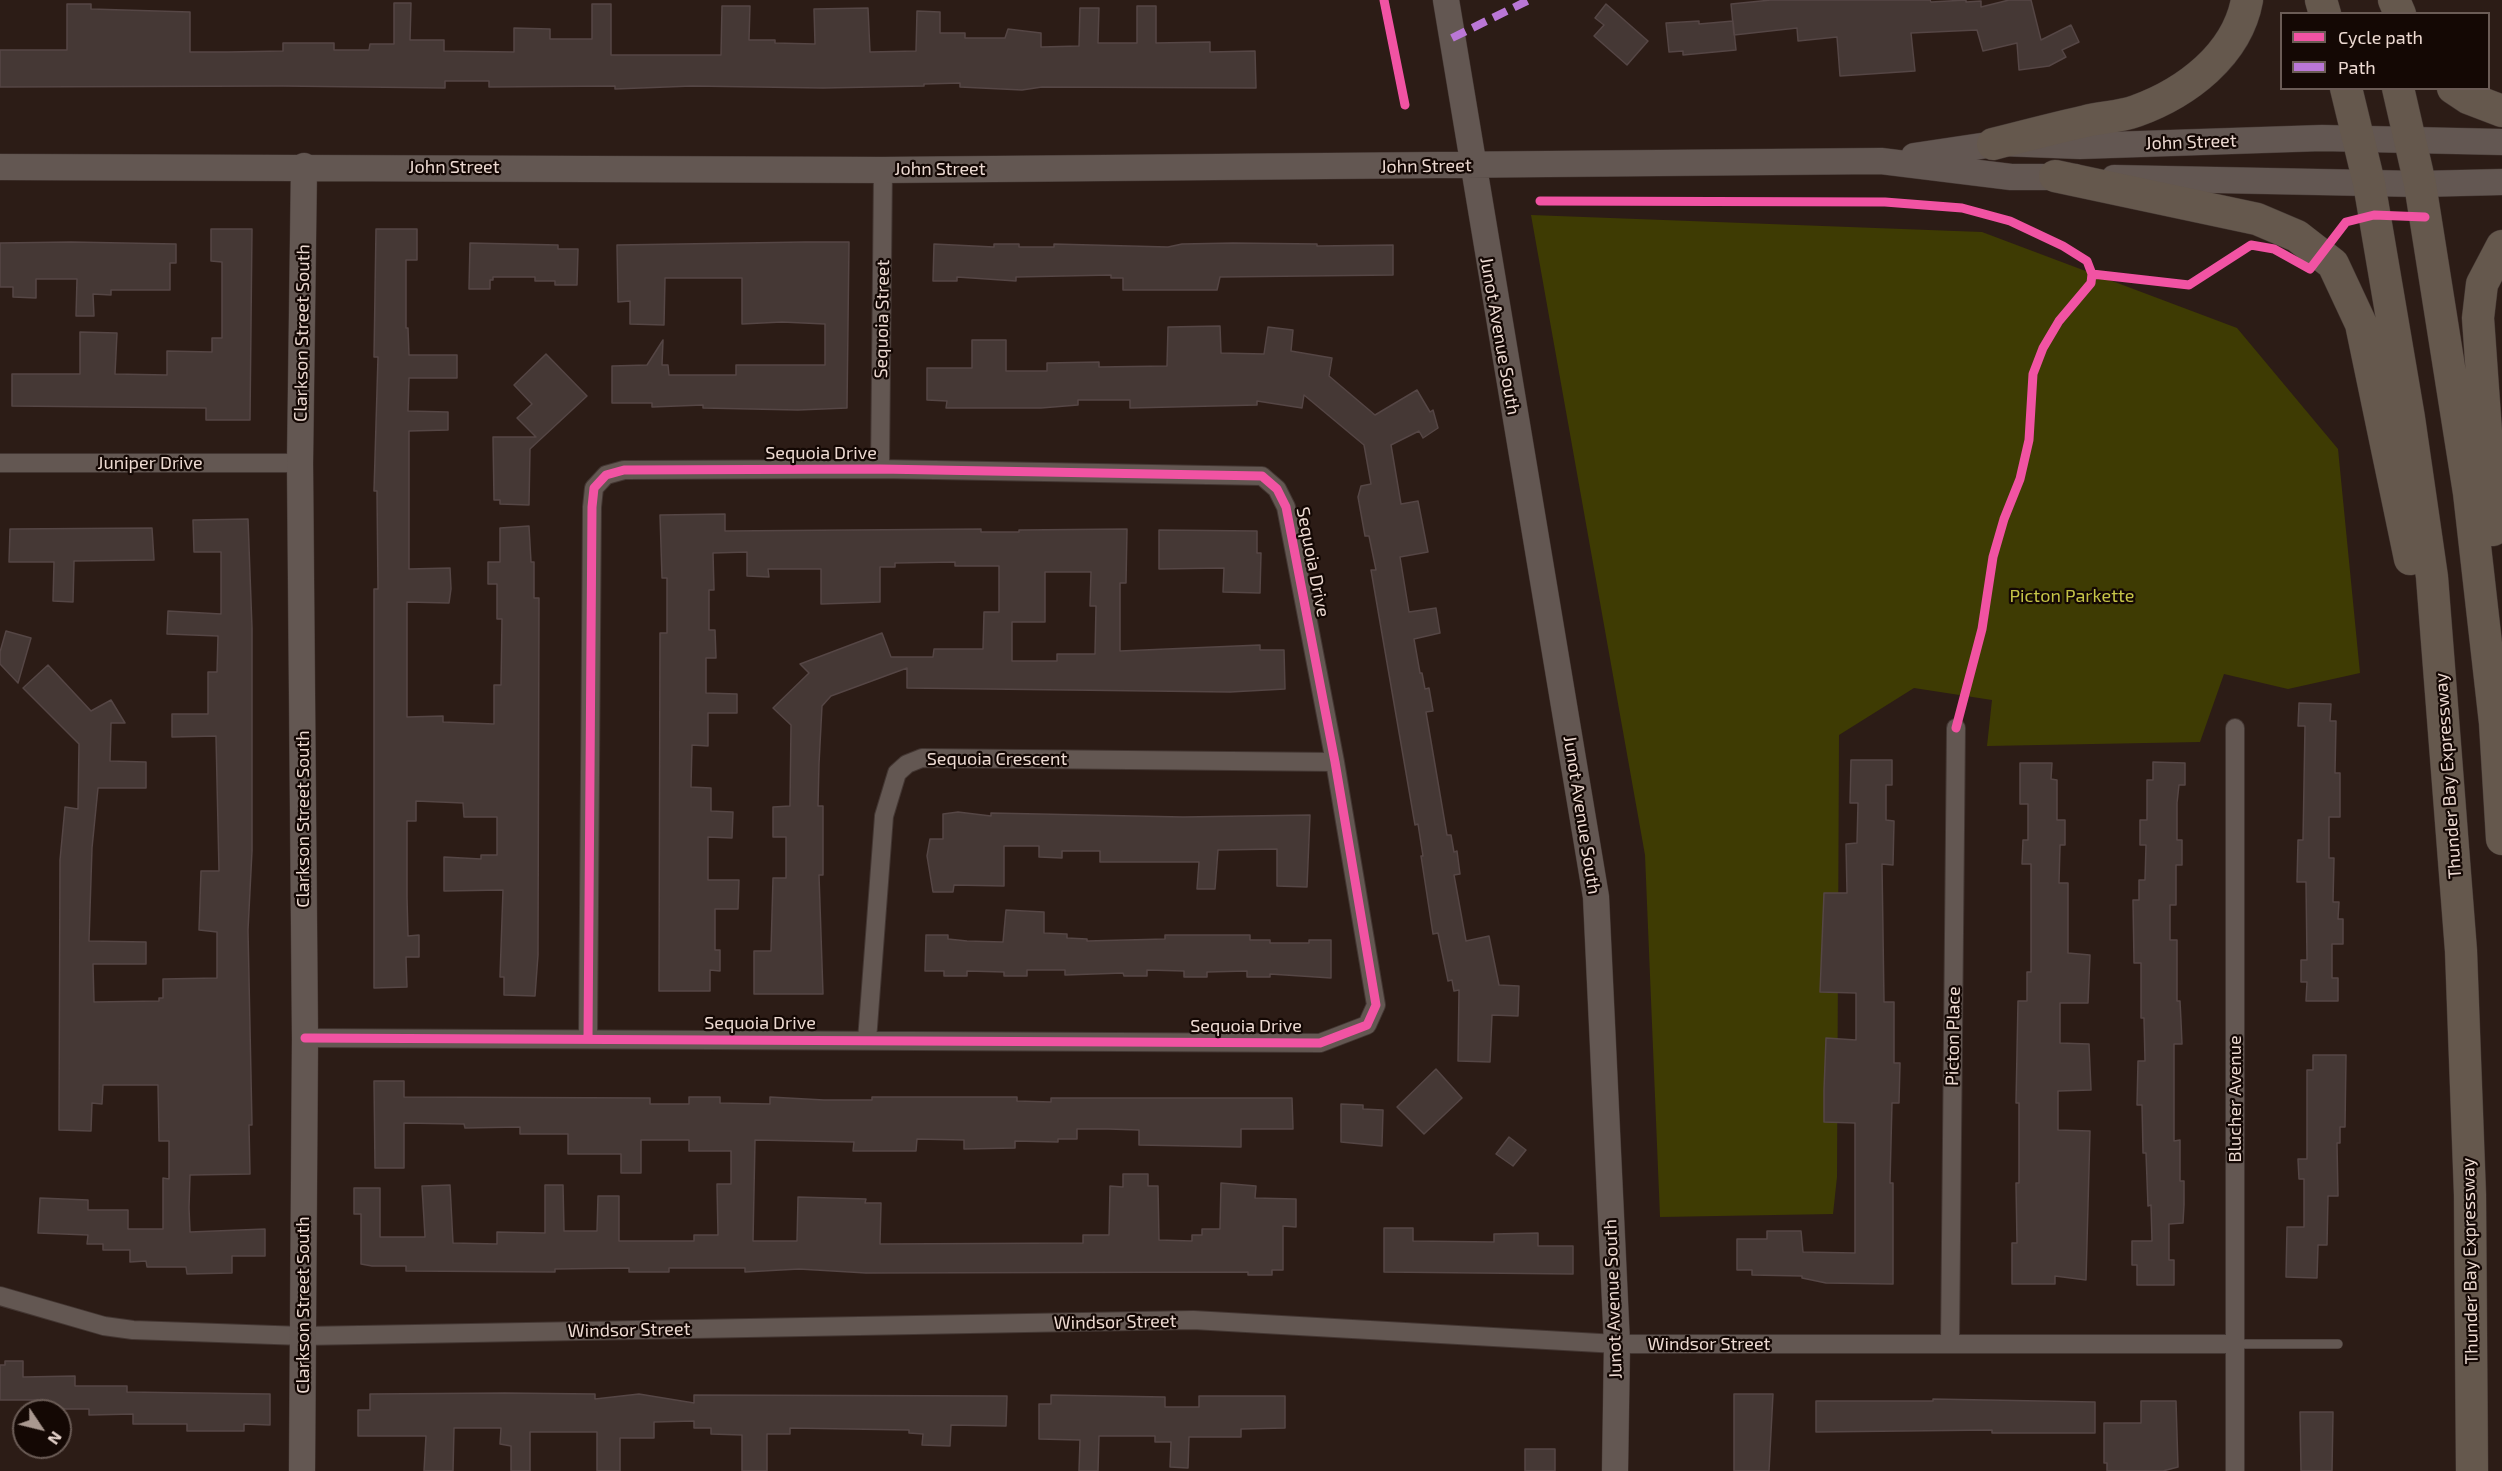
<!DOCTYPE html>
<style>
body{margin:0}
#map{position:relative;width:2502px;height:1471px;overflow:hidden;background:#2c1c16;font-family:"Exo 2",sans-serif}
canvas{display:block}
.legend{position:absolute;left:2280px;top:12px;width:210px;height:78px;box-sizing:border-box;background:#140804;border:2px solid #6b5c56;margin:0;padding:8px 10px;list-style:none;font-size:18px;color:#eddad2}
.legend li{display:flex;align-items:center;gap:12px;height:30px}
.legend b{width:30px;border:2px solid #6b5c56}
.north{position:absolute;left:12px;top:1399px;width:60px;height:60px;box-sizing:border-box;background:#140804;border:2px solid #6b5c56;border-radius:50%;rotate:125deg;font-size:16px;font-weight:700;line-height:24px;text-align:center;color:#eddad2}
.north::after{content:'';display:block;margin:auto;width:21px;height:27px;background:#a99890;clip-path:polygon(50% 0,100% 100%,50% 72%,0 100%)}
</style>
<div id="map">
<canvas width="2502" height="1471"></canvas>
<ul class="legend">
<li><b style="height:8px;background:#f153a3"></b>Cycle path</li>
<li><b style="height:8px;background:#ba77d6"></b>Path</li>
</ul>
<div class="north">N</div>
</div>
<script>
const c = document.querySelector('canvas').getContext('2d');
c.lineJoin = 'round';
function fillPath(path, color) {
  c.fillStyle = color;
  c.fill(path, 'evenodd');
}
function trace(path, color, width, dash) {
  c.strokeStyle = color;
  c.lineWidth = width;
  c.lineCap = dash ? 'butt' : 'round';
  c.setLineDash(dash || []);
  c.stroke(path);
}
function write(font, color, halo, rows, align = 'center') {
  c.font = font + ' "Exo 2",sans-serif';
  c.lineWidth = 4.5;
  c.setLineDash([]);
  c.textBaseline = 'middle';
  c.strokeStyle = halo;
  c.fillStyle = color;
  for (const [text, x, y, turn = 0] of rows) {
    c.save();
    c.translate(x, y);
    c.rotate((+turn || 0) * Math.PI / 180);
    c.textAlign = isNaN(turn) ? turn : align;
    if (halo) c.strokeText(text, 0, 0);
    c.fillText(text, 0, 0);
    c.restore();
  }
}
fillPath(new Path2D(`
 M1531,215L1982,232L2237,328L2338,449L2360,673L2288,689L2224,674L2200,742L1987,746L1992,700L1914,688L1839,735L1837,1177L1833,1214L1660,1217L1645,855Z`), '#3e3b03');
const building = new Path2D(`
 M1771,0H1930L1931,2L1966,0V2L1981,1V7L2009,0H2031L2041,40L2071,25L2079,42L2062,50L2066,57L2049,66L2019,70L2017,43L1983,51L1977,30L1911,33L1915,71L1840,76L1837,37L1798,41L1797,28L1734,35L1731,4Z
 M394,3H411L410,40H444V51L514,52V28L550,29V39H592V4H611V55H721L722,6H750L749,40H775V43L815,44L814,9L868,8L870,52L916,51L917,11L940,12V33H965V38H1005L1008,29L1041,33V47L1079,46L1080,8H1099L1098,43H1137V6H1156V43L1210,42V52L1255,51L1256,88L1042,87L1022,90L960,87V83L924,84V86L823,88L692,86L615,89V86L489,87V81H445V88L283,86L0,87V50H67V4H91V9L190,12V52H228L283,51V43H334V50H369L370,44H394Z
 M1606,4L1648,41L1627,65L1594,36L1604,25L1595,18Z
 M1699,21V24L1733,21L1736,50L1683,55V51L1669,52L1666,23Z
 M211,229H252L250,420H206V408L12,406V374H80V332L117,333L115,374L167,375V351L212,352V338H222V262L211,261Z
 M376,229H417V260H406V328H408L409,355H457V378H409L408,411L448,412V430L409,431V569L450,568L451,589L449,603L407,602V717L443,716V722L494,724V685H501L502,619H497V584H488V562H500V528L529,526L531,562H534V598H539L538,955L535,996L504,995V977H500L503,890L444,891V857L481,859V855H497V817H464L463,803L416,801V821H407V897L408,936L419,935V957H406L407,987L374,988V589H378L377,491H374L378,357H374Z
 M71,242L176,244V263H170V290H111V295L93,294L94,316H76L77,279H36V298L13,297V287H0V243Z
 M805,242H849L847,408L798,410L703,408V405L652,407V403H612V366L647,365L663,340L662,365H668L669,375H736V365H825V324L782,322L742,324V278H665L664,325L630,324V301L618,302L617,245Z
 M470,243L558,245V249H578L577,285H555V281H535V277H493V280H490V289H469Z
 M1233,243L1317,244V246L1393,245V275L1220,277L1217,290H1123V278H1111V275L1016,277V281L957,277V281H933L934,244L994,247V244H1019V247H1054V244L1168,247L1182,244Z
 M1220,326L1221,353L1264,354L1268,327L1293,330L1291,351L1332,358L1329,376L1375,415L1417,390L1430,412L1433,410L1438,428L1423,438L1419,431L1391,445L1401,504L1418,501L1428,552L1400,557L1409,612L1436,608L1440,633L1414,639L1420,673H1422L1425,689L1429,688L1433,711L1426,712L1447,835H1451L1454,852L1457,851L1460,874L1454,875L1466,941L1489,936L1499,985L1519,986L1518,1016L1492,1015L1490,1062L1458,1061L1459,990L1454,991L1452,980L1448,981L1438,933L1433,934L1421,856H1423L1418,824L1415,825L1371,570H1376L1369,536H1365L1358,497L1361,486L1371,484L1364,445L1304,395L1302,408L1257,401V405L1130,408V400H1078V405L1041,408H946L947,401L927,400V368H972V340H1006V371H1047V363L1099,362V367L1167,366L1168,327Z
 M546,354L587,396L530,449L529,505L500,504V500H494L493,437H536L517,418L532,404L514,385Z
 M725,514V531L981,529V532H1019V530L1127,529L1126,583H1120V651L1260,645V650H1284L1285,689L1230,692L907,688V668L831,696L822,706L819,764L818,806H823V875H819L823,994H754V951H771L773,878H786V837H773V807L790,806L791,725L773,708L809,673L800,664L882,633L891,657H933L934,649H983L984,612H999V566H955V562L895,563V567H880V602L821,604V569H768L769,577L747,576V552L713,553L714,590H709V630H715L716,658H706V693L737,694V713H708V746L692,745L691,787L711,788V811L733,812L732,838L708,837V880H739L738,909H715V950H720V971L710,970V991H659L660,633H667V578H662L660,515ZM1045,572H1091L1090,606H1096L1095,654H1057V661H1012V622H1045Z
 M248,519L252,628V851L248,930L252,1125H249L250,1174L190,1175L189,1208L190,1232L265,1229V1256H232V1273L187,1274L186,1267H147L146,1261L130,1262V1250H103V1244H87L88,1235L38,1233L40,1198L88,1200V1210H128V1229H163V1178L169,1179V1141H159L158,1085H103L102,1104L92,1103L91,1131L59,1130L60,860L65,807L78,809L79,744L23,688L48,665L91,711L111,700L125,723H111L110,761L146,762V788H98L92,848L89,941L146,942V964H93L94,1002L159,1001V998H163V979L217,978V932L199,930L201,871H219L216,736L172,737V714H208V672H217L218,636L167,634L168,611L221,614V552H194L193,520Z
 M152,528L154,560L74,561L73,602L53,601L54,562H9L10,529Z
 M1159,530L1257,531V553H1261L1260,593L1223,592L1224,568L1159,569Z
 M6,631L31,638L18,683L0,664V652Z
 M2299,703L2331,704L2330,721H2336L2335,773H2340V817H2329V858H2334L2333,902H2339L2338,919H2343V944H2332V978H2338V1001H2306L2307,982H2301V960H2307L2306,882H2297L2298,840H2303L2305,726H2298Z
 M1851,760H1892V785H1886V820L1894,821L1893,865L1882,864L1884,1002H1894V1063H1900L1899,1103H1892L1890,1183H1893V1284L1826,1283L1802,1278V1276L1752,1275V1270H1737V1239H1767V1231H1801L1803,1252L1855,1253V1123L1824,1122V1090L1826,1038L1856,1040V993L1820,992L1824,893H1847L1846,844L1857,843L1858,803H1850Z
 M2153,762L2185,763V785H2179L2177,803V840H2182V865H2176V905H2170V940H2177V1001H2180L2181,1021L2182,1044H2174V1141L2180,1140V1181H2184V1205L2183,1223L2169,1224V1260H2174V1285H2137V1265H2132V1241H2152L2151,1205L2148,1206L2146,1153H2143L2142,1105H2137L2138,1061H2145L2144,1018H2141V963H2134L2133,900H2139V880H2145L2146,845H2140V820H2147V780H2153Z
 M2020,763H2052L2051,779L2057,780V820H2065V845H2060L2059,883H2068V953L2090,955L2088,1003H2060V1043L2089,1044L2091,1090L2058,1091V1130L2090,1131L2086,1280L2055,1276V1284H2012V1243H2017L2016,1183H2019V1103H2016L2018,1001H2027V972H2031V864H2022L2023,840H2028V804H2020Z
 M958,812L991,816V813L1183,817L1310,815L1307,887L1277,886V849L1218,850L1215,889H1197L1199,862H1100V851H1062V858L1039,857V846H1004V886L954,885L953,892H933L927,856L930,839H943V814Z
 M1006,910L1044,912V933L1067,934V938L1087,939V941L1165,939V935H1250V940H1270V943H1309V940H1331V978L1270,974V977H1247V971L1207,972V977H1184V971L1147,970V976H1124L1123,973L1065,975V970H1027V976H1004V972L967,971V976H944V971H925L926,935H948V939L967,941L1003,942Z
 M2313,1055H2346L2345,1127H2340V1143H2337L2338,1196H2328L2327,1245H2318L2317,1278L2286,1277L2287,1227H2304V1179H2299L2298,1159H2307V1070H2313Z
 M1436,1069L1462,1098L1424,1134L1397,1107Z
 M374,1081H404V1097L650,1098V1104H689V1097H720V1103L770,1104V1097L824,1100H872V1097H1017V1101L1051,1102V1098H1292L1293,1129H1241V1147L1139,1145V1130L1108,1129H1077V1139H1058V1142L1015,1141V1148L964,1149V1140L917,1139L916,1151H853L854,1142L755,1140L753,1241H797L798,1197L866,1199L865,1203H881L880,1244L1083,1243V1235H1109L1110,1186L1123,1187V1174H1148V1186H1158L1159,1240L1192,1241V1235H1202V1229H1220L1221,1183L1256,1186L1255,1198L1296,1199V1227L1283,1226V1270H1272V1275H1248V1272L866,1273L799,1269L745,1272V1268H669V1272H629V1268L555,1269V1272L406,1271V1266H372L361,1264V1214H354V1188H380V1237H425L422,1186L450,1185L453,1243L497,1244V1232L545,1233V1185H563L564,1231H597L598,1196H619V1241H694V1235H718L717,1184H731V1151H689V1140H641V1173H621V1154H568V1134H520V1127L465,1128L464,1124L404,1123V1168H375Z
 M1341,1104L1363,1105V1109L1383,1110L1382,1146L1341,1142Z
 M1509,1137L1526,1150L1513,1166L1496,1154Z
 M1384,1228H1413V1241L1494,1242V1234L1538,1233V1246H1573V1274L1384,1272Z
 M5,1361H23V1377L75,1376V1386H127V1392L270,1394V1425L244,1424V1431H187V1424H133V1414L89,1415V1409H39V1400H0V1365H5Z
 M505,1393L595,1394V1399L639,1394L694,1403V1395L1007,1396L1006,1426L951,1425L950,1446L922,1445L923,1434L909,1433V1430L790,1428V1434H767V1471H742V1435L711,1434V1428H694V1421L654,1422V1438H620V1471H597V1432H530V1471H511V1446L500,1444L501,1428H454L453,1471H424L426,1436H358V1410H370V1394Z
 M1734,1394H1773L1769,1471H1734Z
 M1051,1395L1165,1397V1407H1199V1396H1285V1428L1241,1429V1437H1189L1188,1468L1170,1467L1171,1442H1155V1436H1099L1098,1471H1079L1080,1440L1039,1439V1404H1051Z
 M1933,1399L2095,1402V1433H1992V1430L1816,1432V1401H1933Z
 M2141,1401H2176L2178,1467L2163,1471H2107V1463H2104V1423H2141Z
 M2300,1412H2333L2332,1471H2301Z
 M1525,1449H1555V1471H1525Z`);
fillPath(building, '#453835');
trace(building, '#554645', 1.5);
const lane = new Path2D(`
 M2235,1344H2338`);
const street = new Path2D(`
 M0,463H300
 M880,469L883,170
 M305,1038L1320,1043L1367,1025L1376,1005L1335,762L1286,507L1277,489L1262,476L880,469L624,470L606,475L594,488L592,507L588,1039
 M867,1040L884,816L897,773L907,764L922,758L1335,762
 M0,1296L104,1326L133,1330L303,1336L1193,1320L1617,1344H2235
 M1950,1344L1956,728
 M2235,1471V728`);
const secondary = new Path2D(`
 M1446,0L1596,897L1617,1344L1615,1471
 M1914,156L2001,143L2080,146L2322,138L2502,142
 M0,167L883,170L1881,161L2011,177H2075
 M2114,178L2420,184L2502,182
 M302,1471L305,1038L300,463L304,166`);
const highway = new Path2D(`
 M2321,0L2325,14
 M2394,0L2400,14
 M2346,88L2369,183L2409,418L2432,577L2461,951L2470,1195L2472,1471
 M2398,88L2420,184L2469,493L2495,723L2502,839
 M2453,88L2468,98L2502,111
 M1993,144C2024,136 2055,128 2086,121C2102,117 2120,117 2136,111C2186,93 2237,55 2247,0
 M2055,176L2257,219L2297,236L2333,264L2361,324L2410,559
 M2493,530L2478,318L2482,284L2502,246`);
trace(lane, '#433632', 10);
trace(street, '#433632', 20);
trace(secondary, '#433632', 27);
trace(highway, '#433632', 33);
trace(lane, '#635752', 9);
trace(street, '#635752', 18);
trace(secondary, '#635752', 26);
trace(highway, '#65584d', 32);
trace(new Path2D(`
 M1452,38L1529,0`), '#ba77d6', 8, [15, 8]);
trace(new Path2D(`
 M1384,0L1405,105
 M1540,201L1885,202L1962,208L2010,221L2063,246L2087,261L2092,274L2091,283L2059,321L2043,348L2033,374L2029,440L2020,479L2004,519L1993,557L1982,629L1956,728
 M2092,274L2189,285L2251,245L2274,249L2310,269L2346,222L2374,215L2425,217
 M305,1038L1320,1043L1367,1025L1376,1005L1335,762L1286,507L1277,489L1262,476L880,469L624,470L606,475L594,488L592,507L588,1039`), '#f153a3', 9);
write('18px', '#eddad2', '#140804', [
 ["John Street",2191,142,-2],
 ["John Street",1426,166,-1],
 ["John Street",454,167],
 ["John Street",940,169],
 ["Sequoia Street",882,319,-89],
 ["Clarkson Street South",302,333,-89],
 ["Junot Avenue South",1500,336,80],
 ["Sequoia Drive",821,453],
 ["Juniper Drive",150,463],
 ["Sequoia Drive",1313,562,79],
 ["Sequoia Crescent",997,759],
 ["Thunder Bay Expressway",2448,776,-94],
 ["Junot Avenue South",1582,815,81],
 ["Clarkson Street South",303,819,-90],
 ["Sequoia Drive",760,1023],
 ["Sequoia Drive",1246,1026],
 ["Picton Place",1953,1036,-89],
 ["Blucher Avenue",2235,1099,-90],
 ["Thunder Bay Expressway",2470,1261,-91],
 ["Junot Avenue South",1613,1299,-92],
 ["Clarkson Street South",303,1305,-90],
 ["Windsor Street",1115,1322,-1],
 ["Windsor Street",629,1330,-1],
 ["Windsor Street",1709,1344]
]);
write('18px', '#c6c547', '#140804', [
 ["Picton Parkette",2072,596]
]);
</script>
